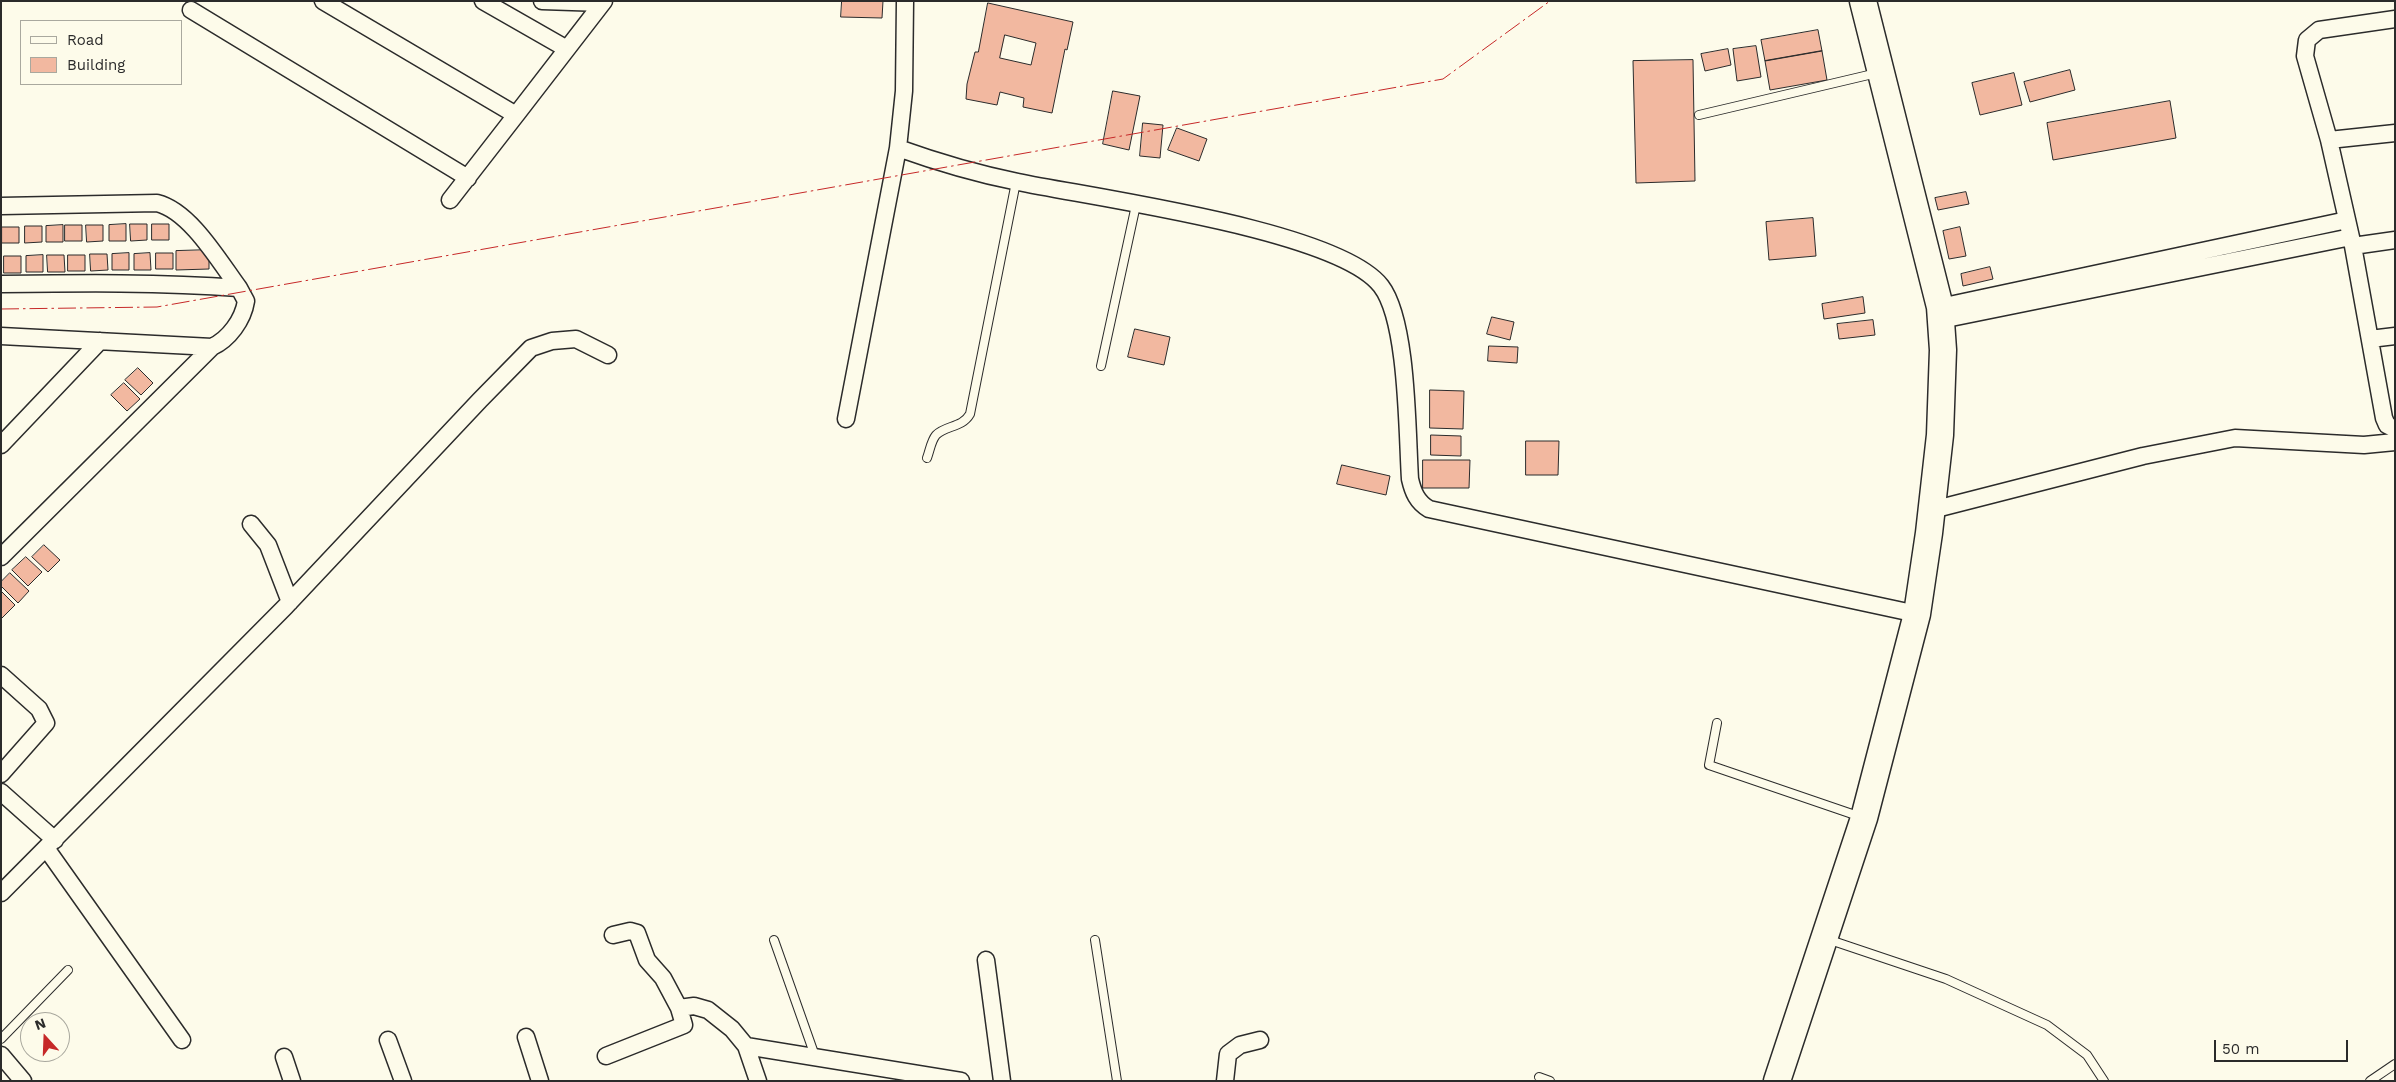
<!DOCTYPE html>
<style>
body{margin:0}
#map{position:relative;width:2396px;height:1082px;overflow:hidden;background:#fdfbea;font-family:"Work Sans",sans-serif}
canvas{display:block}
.frame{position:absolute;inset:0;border:2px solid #2b2b2b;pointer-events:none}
.legend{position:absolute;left:20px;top:20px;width:162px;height:65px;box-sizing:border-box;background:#fdfbea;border:1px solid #a9a89e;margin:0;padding:6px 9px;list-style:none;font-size:15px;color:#2b2b2b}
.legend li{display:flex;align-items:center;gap:10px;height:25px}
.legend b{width:25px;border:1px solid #a9a89e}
.north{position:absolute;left:20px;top:1012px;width:50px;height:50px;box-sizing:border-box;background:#fdfbea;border:1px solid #a9a89e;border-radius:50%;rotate:340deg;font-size:14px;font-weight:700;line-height:20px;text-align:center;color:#2b2b2b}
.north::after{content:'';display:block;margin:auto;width:18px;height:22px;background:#c62828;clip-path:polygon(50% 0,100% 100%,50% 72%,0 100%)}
.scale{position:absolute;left:2214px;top:1040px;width:134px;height:22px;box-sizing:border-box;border:2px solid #2b2b2b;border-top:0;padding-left:6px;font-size:15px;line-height:18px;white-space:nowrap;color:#2b2b2b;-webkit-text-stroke:4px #fdfbea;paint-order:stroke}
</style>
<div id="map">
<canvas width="2396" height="1082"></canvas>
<div class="frame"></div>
<ul class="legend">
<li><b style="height:6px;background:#fdfbea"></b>Road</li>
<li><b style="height:14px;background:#f2b8a0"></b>Building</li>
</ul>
<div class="north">N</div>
<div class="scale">50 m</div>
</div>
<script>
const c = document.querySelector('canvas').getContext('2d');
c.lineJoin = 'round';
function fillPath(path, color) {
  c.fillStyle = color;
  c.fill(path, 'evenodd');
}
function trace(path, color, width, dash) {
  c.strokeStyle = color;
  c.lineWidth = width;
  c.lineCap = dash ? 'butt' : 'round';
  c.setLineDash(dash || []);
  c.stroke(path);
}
const building = new Path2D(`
 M842,1H883L882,18L841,17Z
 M988,3L1073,22L1067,50L1065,49L1052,113L1023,107L1024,98L1000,92L997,105L966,99L967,84L975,52H978ZM1005,35L1036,43L1031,65L1000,58Z
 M1818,30L1822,51L1765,61L1761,40Z
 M1756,46L1761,77L1737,81L1733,49Z
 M1728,49L1731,65L1705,71L1701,54Z
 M1822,51L1827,80L1770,90L1765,61Z
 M1693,60L1695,181L1636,183L1633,61Z
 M2070,70L2075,90L2030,102L2024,82Z
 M2014,73L2022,105L1980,115L1972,83Z
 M1113,91L1140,96L1129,150L1103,144Z
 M2170,101L2176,138L2053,160L2047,123Z
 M1143,123L1163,125L1160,158L1140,156Z
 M1177,128L1207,139L1199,161L1168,150Z
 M1966,192L1969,204L1938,210L1935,198Z
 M1813,218L1816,256L1769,260L1766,222Z
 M126,224V241H109V225Z
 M130,224H147V240L131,241Z
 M152,224H169V240H152Z
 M63,225V242H46V226Z
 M65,225H82V241H65Z
 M86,225H103V241L87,242Z
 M25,226H42V242L25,243Z
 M2,227H19V243H2Z
 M1960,227L1966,256L1949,259L1943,231Z
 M209,250V269L176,270V251Z
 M129,253V270H112V254Z
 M150,253L151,270H134V254Z
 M156,253H173V269H156Z
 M90,254H107L108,270L91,271Z
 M43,255V272H26V256Z
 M47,255H64L65,272H48Z
 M68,255H85V271H68Z
 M4,256H21V273H4Z
 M1990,267L1993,279L1963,286L1961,274Z
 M1863,297L1865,313L1824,319L1822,304Z
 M1492,317L1514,322L1510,340L1487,334Z
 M1873,320L1875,335L1839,339L1837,324Z
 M1135,329L1170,337L1164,365L1128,357Z
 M1489,346L1518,347L1517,363L1488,361Z
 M138,368L153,383L141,395L125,380Z
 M124,383L140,399L127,411L111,395Z
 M1430,390L1464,391L1463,429L1430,428Z
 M1431,435L1461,436V456L1431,455Z
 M1526,441H1559L1558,475H1526Z
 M1423,460H1470L1469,488H1423Z
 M1342,465L1390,476L1386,495L1337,484Z
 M44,545L60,560L48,572L32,557Z
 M26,557L42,572L28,586L12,570Z
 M10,573L29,591L18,603L1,586V582Z
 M1,591L15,605L2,618L1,617Z`);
fillPath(building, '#f2b8a0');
trace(building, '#2b2b2b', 1);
const service = new Path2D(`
 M1699,115L1877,73
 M1101,366L1136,205
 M927,458C930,450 931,441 936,435C946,425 962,428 970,414L1016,182
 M1717,723L1709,765L1861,817
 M1827,939L1946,979L2047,1025L2087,1055L2104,1081
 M774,940L815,1056
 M1095,940L1117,1081
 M1,1039L68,970
 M1539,1077L1550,1081
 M2370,1081L2395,1064`);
const minor = new Path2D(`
 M323,1L516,115L604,1
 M483,1L567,49
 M542,1L602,3
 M905,1L904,91L898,148C937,162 978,174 1018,182C1094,198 1338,230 1381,286C1408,321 1407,433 1410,479C1413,492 1417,502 1429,509L1917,614
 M191,10L468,178
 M2395,19L2319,30L2307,40L2305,56L2329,140L2353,246L2384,418L2387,425L2395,429
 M2329,140L2395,133
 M450,200L516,115
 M1,206L157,203C190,211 219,261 239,288
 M2353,246L2395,240
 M1,284C81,283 160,282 239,288L246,301C243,320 229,339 212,347L1,336
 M1940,307L2347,220
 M1941,320L2351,237
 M2370,339L2395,336
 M846,419L898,148
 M1,445L100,341
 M1932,510L2143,456L2235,438L2364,445L2395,442
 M251,524L268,545L290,602
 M1,557L212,347
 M1,675L39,709L46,723L1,774
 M1,792L55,840
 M46,848L182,1040
 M1,893L286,606L480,400L531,348L552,341L576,339L608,355
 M986,960L1002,1081
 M679,1008L694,1006L708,1010L732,1029L746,1046L758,1081
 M526,1037L540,1081
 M388,1040L403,1081
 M746,1046L961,1081
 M1,1055L23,1081
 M606,1056L684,1025L679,1008L663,978L647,960L637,933L630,931L613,935
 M284,1057L292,1081
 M1225,1081L1228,1054L1240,1045L1260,1040`);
const trunk = new Path2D(`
 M1777,1081L1864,818L1917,614L1929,533L1940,435L1943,350L1940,307L1863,1`);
trace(service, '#2b2b2b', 10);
trace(minor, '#2b2b2b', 19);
trace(trunk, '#2b2b2b', 29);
trace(service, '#fdfbea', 8);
trace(minor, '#fdfbea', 16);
trace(trunk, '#fdfbea', 26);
trace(new Path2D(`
 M1,309L157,307L1443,79L1550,1`), '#c62828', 1, [18, 4, 2.5, 4]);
</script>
